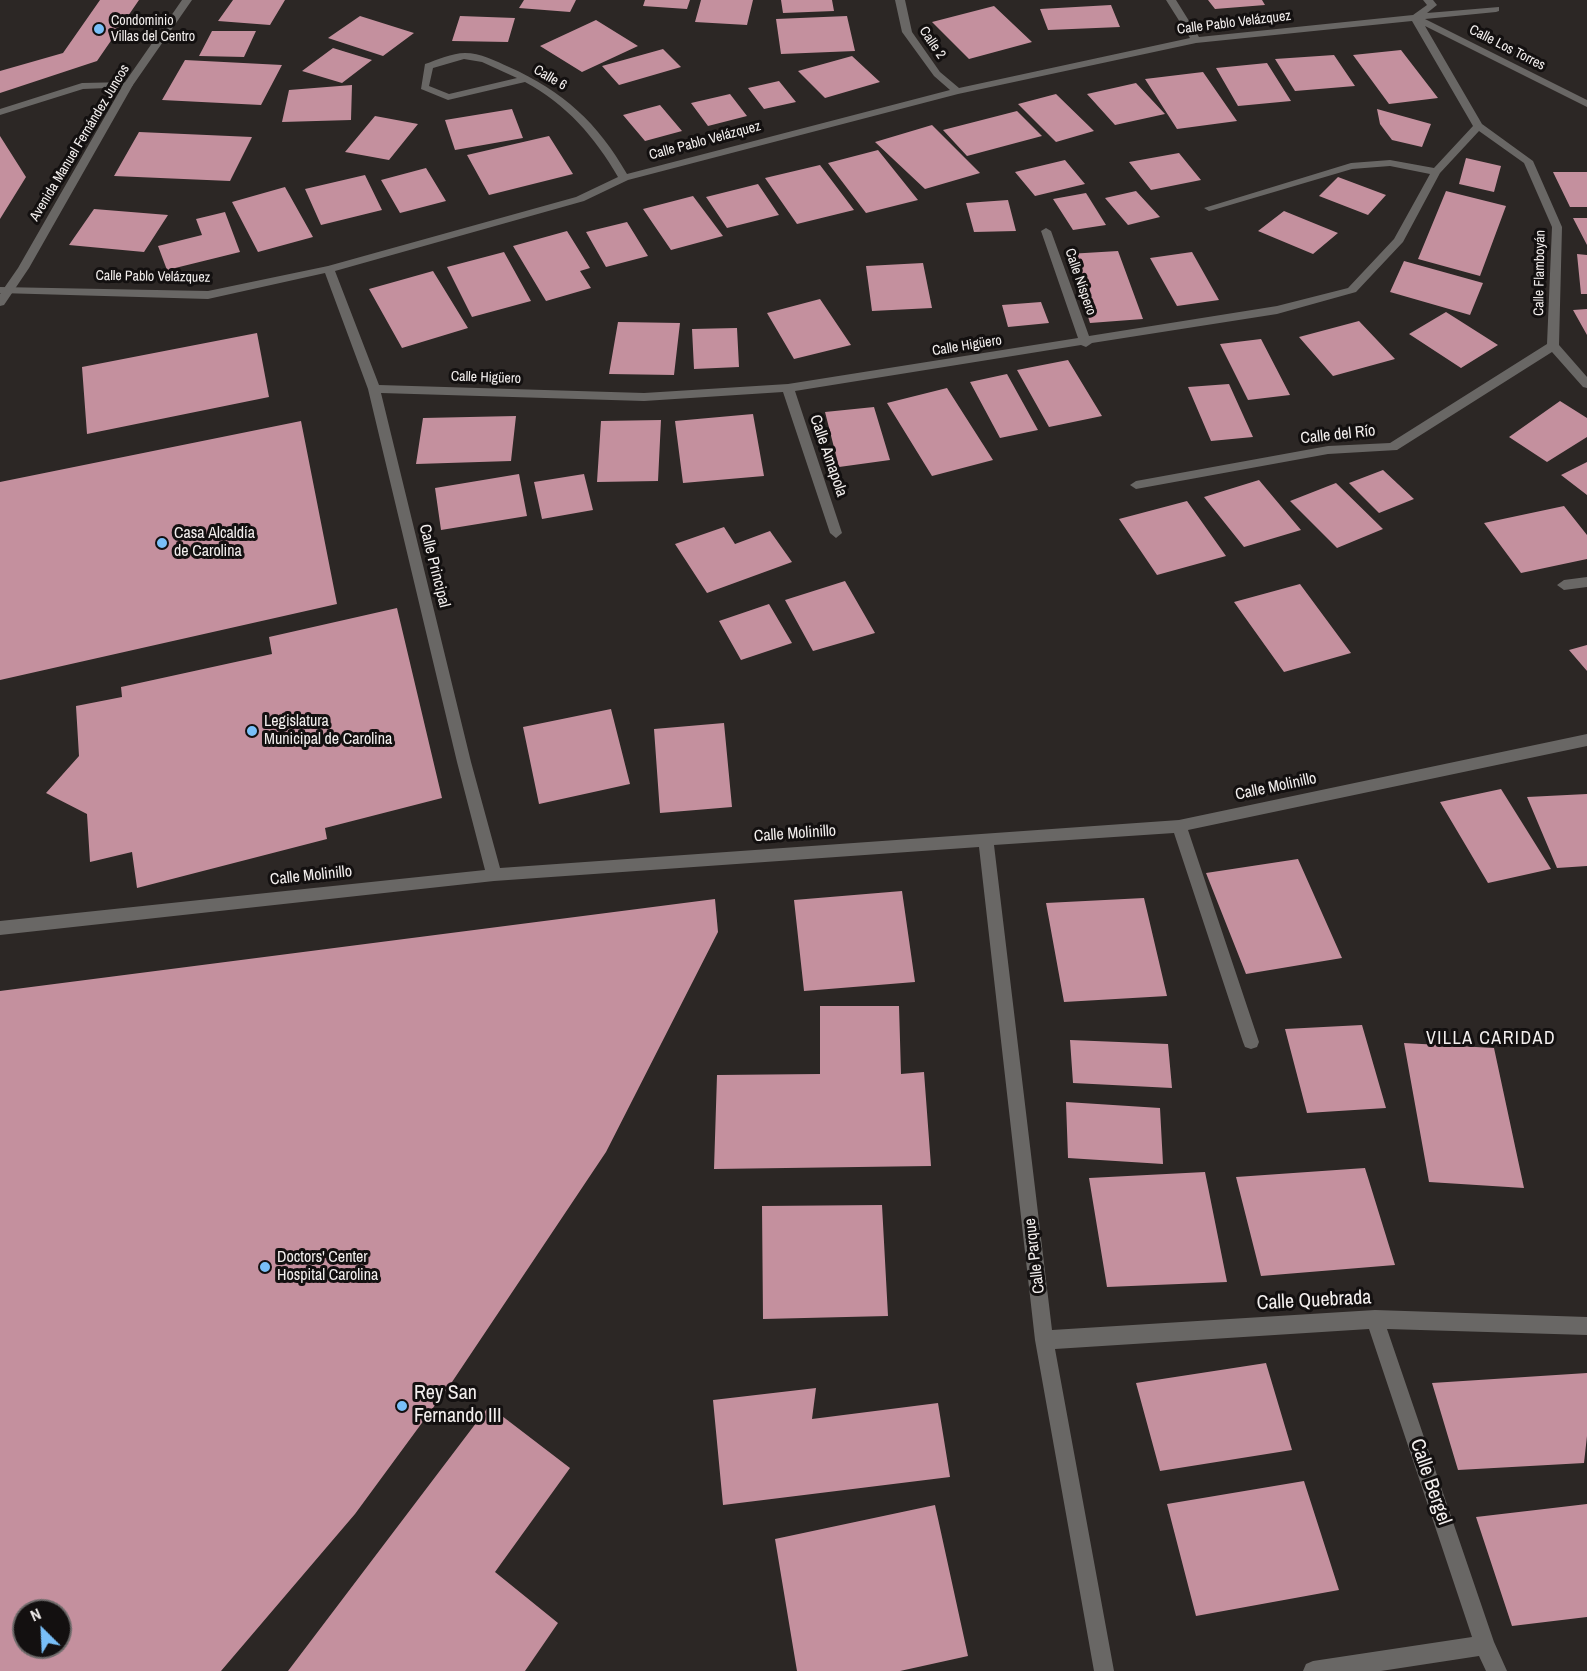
<!DOCTYPE html>
<meta charset="utf-8">
<style>
body{margin:0}
#map{position:relative;width:1587px;height:1671px;overflow:hidden;background:#2c2725;font-family:"Archivo Narrow",sans-serif}
canvas{display:block}
.north{position:absolute;left:12px;top:1599px;width:60px;height:60px;box-sizing:border-box;background:#131010;border:2px solid #6d6969;border-radius:50%;rotate:336deg;font-size:16px;font-weight:700;line-height:24px;text-align:center;color:#f3efee}
.north::after{content:'';display:block;margin:auto;width:21px;height:27px;background:#79bff8;clip-path:polygon(50% 0,100% 100%,50% 72%,0 100%)}
</style>
<div id="map">
<canvas width="1587" height="1671"></canvas>
<div class="north">N</div>
</div>
<script>
const c = document.querySelector('canvas').getContext('2d');
c.lineJoin = 'round';
function fillPath(path, color) {
  c.fillStyle = color;
  c.fill(path, 'evenodd');
}
function trace(path, color, width, dash) {
  c.strokeStyle = color;
  c.lineWidth = width;
  c.lineCap = dash ? 'butt' : 'round';
  c.setLineDash(dash || []);
  c.stroke(path);
}
function write(font, color, halo, rows, align = 'center') {
  c.font = font + ' "Archivo Narrow",sans-serif';
  c.lineWidth = 6;
  c.setLineDash([]);
  c.textBaseline = 'middle';
  c.strokeStyle = halo;
  c.fillStyle = color;
  for (const [text, x, y, turn = 0] of rows) {
    c.save();
    c.translate(x, y);
    c.rotate((+turn || 0) * Math.PI / 180);
    c.textAlign = isNaN(turn) ? turn : align;
    if (halo) c.strokeText(text, 0, 0);
    c.fillText(text, 0, 0);
    c.restore();
  }
}
fillPath(new Path2D(`
 M100,0H139L97,61L0,93V71L63,53Z
 M233,0H285L270,25L218,21Z
 M524,0H576L570,12L519,8Z
 M645,0H690L687,9L643,6Z
 M701,0H753L747,25L695,22Z
 M781,0H832L834,11L783,13Z
 M1208,0H1262L1265,5L1215,9Z
 M1111,5L1120,27L1048,30L1040,9Z
 M994,6L1032,42L969,59L932,22Z
 M360,16L414,33L383,56L328,38Z
 M460,16L515,18L508,42L452,41Z
 M847,16L855,51L781,54L776,19Z
 M596,20L638,46L582,72L540,46Z
 M212,31H256L244,57L199,56Z
 M333,48L372,60L342,83L302,71Z
 M663,49L681,67L619,85L602,66Z
 M1401,50L1438,98L1389,104L1353,55Z
 M1334,55L1355,86L1295,91L1275,59Z
 M852,56L880,82L825,98L798,71Z
 M185,60L282,65L261,105L162,100Z
 M1267,63L1291,101L1238,106L1216,68Z
 M1203,72L1237,121L1177,129L1145,79Z
 M779,81L796,102L764,109L748,88Z
 M1136,83L1165,114L1115,125L1087,94Z
 M352,85L351,120L282,122L289,90Z
 M730,94L747,116L708,126L691,103Z
 M1056,94L1094,131L1056,142L1018,104Z
 M660,105L682,131L645,141L623,115Z
 M512,109L523,138L455,150L445,120Z
 M1377,109L1431,124L1422,147L1392,140L1380,124Z
 M1017,111L1042,136L967,156L943,130Z
 M375,116L418,124L389,160L345,152Z
 M932,125L980,173L925,189L875,142Z
 M139,132L252,137L230,181L114,176Z
 M0,136L26,177L0,219Z
 M549,136L573,174L489,195L467,155Z
 M878,150L918,200L866,213L828,163Z
 M1179,153L1201,180L1151,190L1129,162Z
 M1466,158L1501,166L1494,192L1459,184Z
 M1065,160L1085,184L1035,196L1015,172Z
 M820,165L854,210L797,224L765,178Z
 M426,168L446,201L400,213L381,180Z
 M1553,172H1587V207H1570Z
 M365,175L382,210L321,225L305,189Z
 M1338,177L1386,195L1368,215L1319,196Z
 M758,184L779,215L727,228L706,197Z
 M285,187L313,237L258,252L232,202Z
 M1136,191L1160,217L1128,225L1105,198Z
 M1446,191L1506,206L1480,276L1418,259Z
 M1086,193L1106,225L1073,230L1053,199Z
 M693,196L723,236L671,250L643,209Z
 M1008,200L1016,231L974,232L966,203Z
 M94,209L168,215L144,252L69,245Z
 M1284,211L1338,233L1313,254L1258,231Z
 M225,212L240,252L167,270L158,246L202,235L196,219Z
 M1573,218H1587V245Z
 M627,222L648,256L606,267L586,232Z
 M567,231L590,268L580,271L591,288L546,301L513,246Z
 M1118,251L1143,319L1090,323L1068,254Z
 M504,252L531,301L472,317L447,267Z
 M1192,252L1219,300L1177,306L1150,258Z
 M1577,254L1587,255V294H1581Z
 M1404,261L1483,283L1470,315L1390,292Z
 M923,263L932,308L872,311L866,266Z
 M433,271L468,328L402,348L369,289Z
 M820,299L851,345L794,359L767,313Z
 M1041,302L1049,323L1008,327L1002,305Z
 M1587,309V335L1573,310Z
 M1446,312L1498,345L1461,368L1409,334Z
 M1359,321L1395,359L1333,376L1299,337Z
 M618,322L680,323L674,375L609,374Z
 M737,328L739,367L694,369L692,329Z
 M257,333L269,397L87,434L82,367Z
 M1261,339L1290,395L1248,400L1220,344Z
 M1068,360L1102,416L1049,427L1017,370Z
 M1007,374L1038,430L1000,438L970,382Z
 M1229,384L1253,437L1211,441L1188,387Z
 M947,388L993,460L932,476L887,403Z
 M1560,401L1587,418V437L1547,462L1509,437Z
 M874,407L890,460L839,467L825,412Z
 M753,414L764,476L683,483L675,421Z
 M516,416L511,461L416,464L423,418Z
 M661,420L658,481L597,482L601,421Z
 M301,421L337,604L0,680V482Z
 M1587,462V495L1561,475Z
 M1383,470L1414,499L1379,513L1349,483Z
 M519,474L527,516L441,530L435,488Z
 M584,474L593,510L542,519L534,482Z
 M1259,480L1301,530L1244,547L1204,497Z
 M1336,483L1383,529L1337,548L1290,501Z
 M1187,501L1226,556L1157,575L1119,519Z
 M1564,506L1587,535V559L1521,573L1484,523Z
 M724,527L735,544L770,531L792,562L707,593L675,544Z
 M845,581L875,633L813,651L785,600Z
 M1300,584L1351,653L1284,672L1234,602Z
 M769,604L792,643L741,660L719,621Z
 M397,608L442,798L325,828L327,839L137,888L132,852L90,862L87,814L46,793L79,756L76,706L122,697L121,687L272,654L269,637Z
 M1587,645V671L1569,650Z
 M611,709L630,784L539,804L523,727Z
 M724,723L732,807L660,813L654,729Z
 M1501,789L1551,869L1488,883L1440,802Z
 M1587,794V866L1557,868L1527,797Z
 M1298,859L1342,958L1246,974L1206,873Z
 M902,891L915,982L804,991L794,900Z
 M1144,898L1167,996L1064,1002L1046,903Z
 M715,899L718,932L606,1152L452,1382L355,1514L221,1671H0V991ZM24,1611H60V1647H24Z
 M820,1006H899L901,1074L924,1072L931,1166L714,1169L717,1075L820,1074Z
 M1362,1025L1386,1108L1307,1113L1285,1029Z
 M1070,1040L1168,1044L1172,1088L1073,1083Z
 M1404,1043L1494,1048L1524,1188L1429,1182Z
 M1066,1102L1160,1108L1163,1164L1068,1158Z
 M1365,1168L1395,1265L1261,1276L1236,1177Z
 M1205,1172L1227,1282L1107,1287L1089,1178Z
 M882,1205L888,1316L763,1319L762,1206Z
 M1266,1363L1292,1450L1160,1471L1136,1383Z
 M1587,1373V1436L1584,1463L1458,1470L1432,1383Z
 M816,1388L812,1419L938,1403L950,1477L723,1505L713,1400Z
 M489,1406L570,1468L495,1572L558,1623L525,1671H288Z
 M1304,1481L1339,1590L1196,1616L1167,1504Z
 M1587,1504V1617L1512,1626L1476,1517Z
 M935,1505L968,1656L900,1671H797L775,1539Z`), '#c4909e');
fillPath(new Path2D(`
 M895,0H905L912,32L940,72L959,88L1190,38L1166,0H1176L1199,37L1413,15L1427,5L1423,0H1433L1437,5L1427,13L1499,7V11L1496,12L1425,19L1587,100V107L1425,26L1482,124L1533,161L1562,227L1559,345L1587,377V388L1583,387L1552,352L1397,450L1328,454L1136,489L1130,485L1136,481L1328,446L1390,443L1547,344L1552,227L1524,163L1479,131L1440,173L1403,242L1356,292L1277,314L1092,343L1086,347L1081,345L795,391L842,533L836,538L830,533L783,392L644,401L381,393L471,762L500,868L1179,820L1587,734V746L1188,830L1259,1042L1257,1047L1251,1049L1245,1047L1243,1042L1174,833L994,845L1052,1330L1375,1310L1587,1317V1335L1387,1329L1494,1642L1507,1671H1486L1479,1656L1381,1671H1303L1306,1664L1313,1661L1472,1637L1369,1329L1055,1349L1114,1671H1094L1035,1340L979,847L494,881L0,935V921L485,870L457,762L368,389L325,273L208,299L0,293V287L208,291L328,266L576,197L618,177C595,137 566,104 525,82L448,100L421,89L425,64C437,60 452,53 465,53C480,53 496,61 509,67C563,91 598,123 627,174L950,90L934,76L902,32ZM1412,21L1473,126L1434,168L1390,160L1351,163L1204,208L1209,211L1213,210L1352,169L1390,166L1430,174L1394,239L1348,288L1277,306L1089,336L1051,231L1046,228L1041,231L1078,338L788,384L644,393L379,385L335,271L584,201L628,180L958,94L1196,43ZM464,59L482,62L517,78L449,94L429,86L433,68Z
 M128,82L133,85L131,87L83,89L0,115V109L82,83Z
 M1587,577V587L1564,590L1557,585L1564,580Z`), '#696765');
fillPath(new Path2D(`
 M182,0H192L133,85L29,268L4,305L0,306V294L18,268L123,85Z`), '#696765');
for (const [x, y, r, color] of [
 [99,29,6,"#79bff8"],
 [162,543,6,"#79bff8"],
 [252,731,6,"#79bff8"],
 [265,1267,6,"#79bff8"],
 [402,1406,6,"#79bff8"]
]) {
  const dot = new Path2D();
  dot.arc(x, y, r, 0, 2 * Math.PI);
  c.fillStyle = color;
  c.fill(dot);
  trace(dot, '#131010', 2);
}
write('14px', '#f3efee', '#131010', [
 ["Condominio",111,21],
 ["Villas del Centro",111,37]
], 'left');
write('14px', '#f3efee', '#131010', [
 ["Calle Pablo Velázquez",1234,23,-7],
 ["Calle 2",932,43,56],
 ["Calle Los Torres",1507,48,27],
 ["Calle 6",550,78,30],
 ["Calle Pablo Velázquez",705,141,-15],
 ["Avenida Manuel Fernández Juncos",80,143,-59],
 ["Calle Flamboyán",1540,273,-89],
 ["Calle Pablo Velázquez",153,277,1],
 ["Calle Níspero",1080,282,71],
 ["Calle Higüero",967,346,-9],
 ["Calle Higüero",486,378,2]
]);
write('16px', '#f3efee', '#131010', [
 ["Calle del Río",1338,435,-6],
 ["Calle Amapola",828,456,71],
 ["Calle Principal",434,566,76],
 ["Calle Molinillo",1276,787,-12],
 ["Calle Molinillo",795,834,-4],
 ["Calle Molinillo",311,876,-6],
 ["Calle Parque",1035,1256,-97]
]);
write('16px', '#f3efee', '#131010', [
 ["Casa Alcaldía",174,534],
 ["de Carolina",174,552],
 ["Legislatura",264,722],
 ["Municipal de Carolina",264,740],
 ["Doctors' Center",277,1258],
 ["Hospital Carolina",277,1276]
], 'left');
c.letterSpacing = '1.5px';
write('18px', '#f3efee', '#131010', [
 ["VILLA CARIDAD",1491,1039]
]);
c.letterSpacing = '0px';
write('20px', '#f3efee', '#131010', [
 ["Calle Quebrada",1314,1301,-3],
 ["Calle Bergel",1430,1482,71]
]);
write('20px', '#f3efee', '#131010', [
 ["Rey San",414,1394],
 ["Fernando III",414,1417]
], 'left');
</script>
